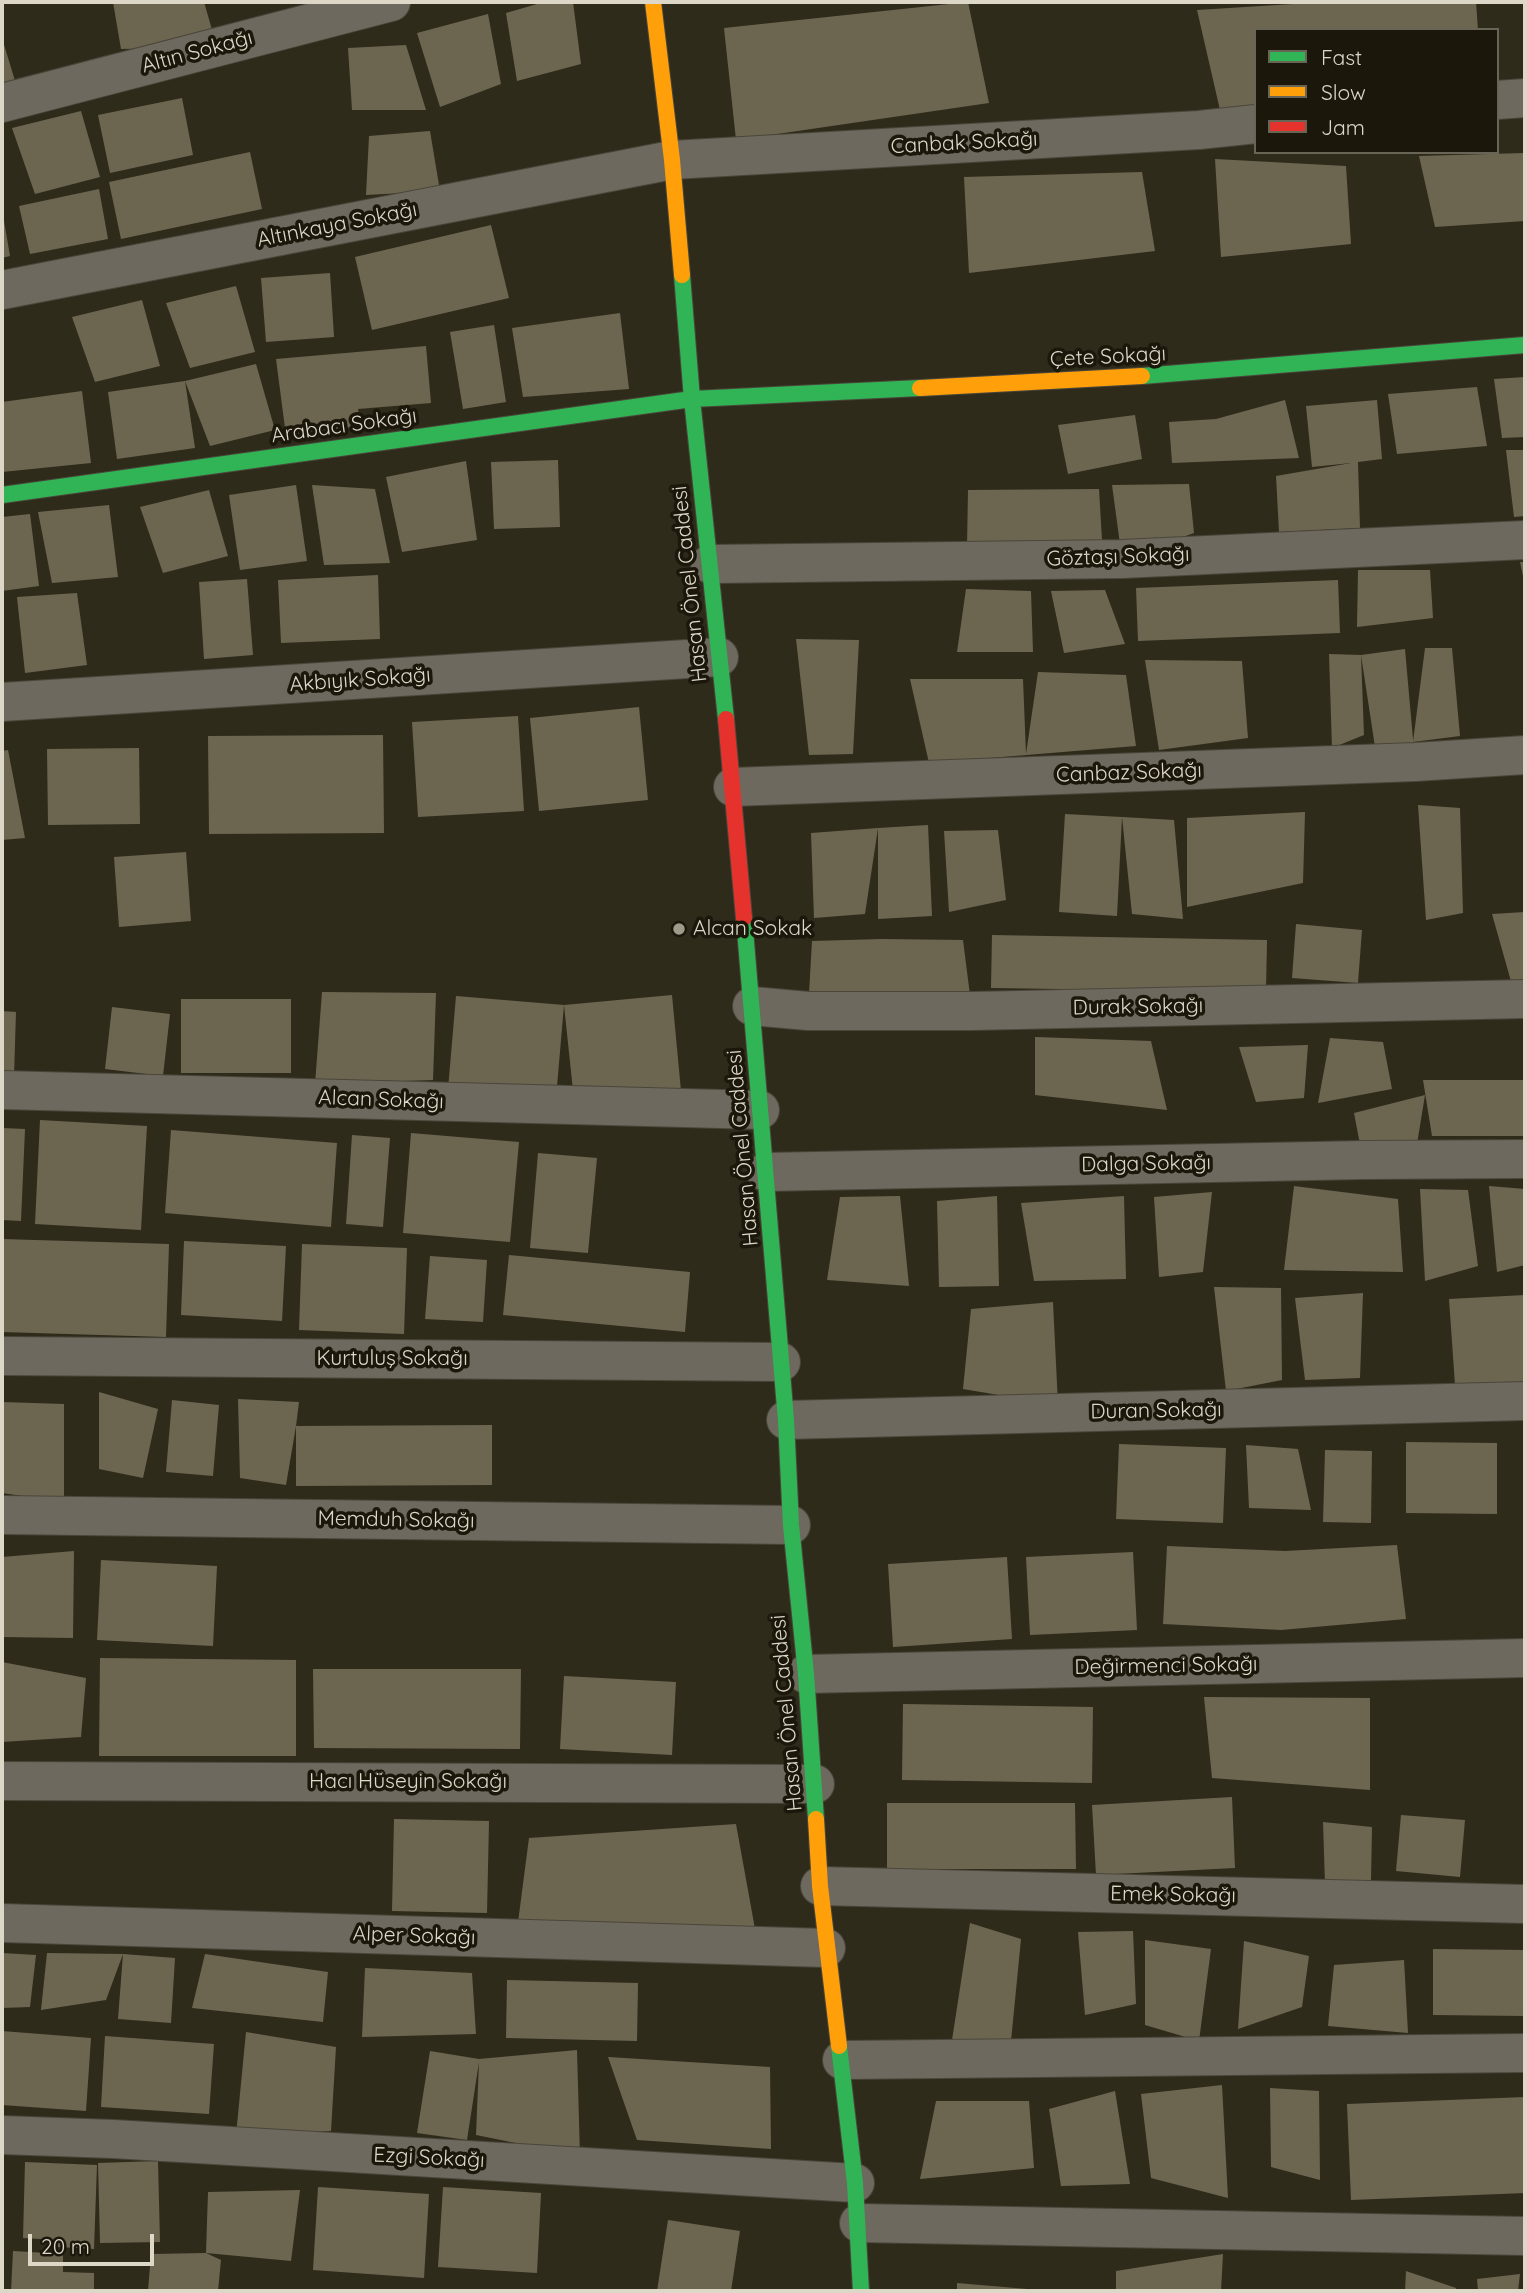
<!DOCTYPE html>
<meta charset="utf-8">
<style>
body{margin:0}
#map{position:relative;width:1527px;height:2293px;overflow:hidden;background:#2f2b1b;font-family:Quicksand,sans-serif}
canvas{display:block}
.frame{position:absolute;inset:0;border:4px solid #dcd7c7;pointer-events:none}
.legend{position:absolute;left:1254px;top:28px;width:245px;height:126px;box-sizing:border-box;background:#1b170b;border:2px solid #686456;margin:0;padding:9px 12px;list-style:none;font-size:21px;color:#dcd7c7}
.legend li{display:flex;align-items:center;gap:14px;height:35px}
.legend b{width:35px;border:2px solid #686456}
.scale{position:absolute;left:28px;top:2234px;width:126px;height:32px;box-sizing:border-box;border:4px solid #dcd7c7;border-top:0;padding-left:9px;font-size:21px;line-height:24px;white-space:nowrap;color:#dcd7c7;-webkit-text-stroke:5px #1b170b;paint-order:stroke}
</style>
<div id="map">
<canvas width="1527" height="2293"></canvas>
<div class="frame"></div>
<ul class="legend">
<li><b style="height:9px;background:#30b455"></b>Fast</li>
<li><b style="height:9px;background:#ff9f0a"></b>Slow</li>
<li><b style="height:9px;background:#e5322d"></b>Jam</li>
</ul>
<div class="scale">20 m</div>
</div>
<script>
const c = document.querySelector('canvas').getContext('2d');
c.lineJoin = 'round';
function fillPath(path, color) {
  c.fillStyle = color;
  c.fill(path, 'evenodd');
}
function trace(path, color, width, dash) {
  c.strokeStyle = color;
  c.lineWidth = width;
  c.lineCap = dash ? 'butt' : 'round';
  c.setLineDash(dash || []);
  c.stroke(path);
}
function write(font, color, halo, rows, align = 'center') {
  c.font = font + ' Quicksand,sans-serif';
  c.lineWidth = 7;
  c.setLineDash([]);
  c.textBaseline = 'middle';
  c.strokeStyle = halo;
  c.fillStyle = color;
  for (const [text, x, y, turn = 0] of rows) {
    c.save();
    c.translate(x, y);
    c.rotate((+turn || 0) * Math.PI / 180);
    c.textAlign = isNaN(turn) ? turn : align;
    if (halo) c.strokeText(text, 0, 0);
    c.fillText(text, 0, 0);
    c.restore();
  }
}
fillPath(new Path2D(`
 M113,2H204L217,47L121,49Z
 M544,2H573L581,64L517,81L506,13Z
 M968,2L989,103L736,140L724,28Z
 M1325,2H1476L1478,30H1256V106L1220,110L1197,10Z
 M488,14L501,84L440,107L417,33Z
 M2,38L16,84L2,88Z
 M406,45L426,110H352L348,48Z
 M182,98L193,155L110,173L98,115Z
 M81,111L100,177L35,194L12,128Z
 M430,131L440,191L366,195L369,136Z
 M250,152L262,209L121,239L109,182Z
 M1525,153V221L1435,227L1419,156Z
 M1215,159L1346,166L1351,244L1221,257Z
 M1142,172L1155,251L969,273L964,177Z
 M99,189L108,239L30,254L19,206Z
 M3,215L10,256L2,258V216Z
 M491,225L509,298L372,330L355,257Z
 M330,273L334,337L266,342L261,278Z
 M236,286L255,352L190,368L166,303Z
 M142,300L160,366L95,382L72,317Z
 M620,313L629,389L523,397L512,328Z
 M494,325L506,402L463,409L450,332Z
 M426,346L431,403L358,409L360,426L286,436L276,359Z
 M256,364L275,430L210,446L185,381L195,448L117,459L108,392L185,381Z
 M1525,377V437L1502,438L1494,379Z
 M1477,387L1487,446L1397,454L1388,394Z
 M82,391L91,463L2,472V402Z
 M1285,400L1299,458L1172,463L1169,422L1216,419Z
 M1377,400L1382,459L1358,462L1360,528L1279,532L1276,476L1351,463L1312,467L1306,406Z
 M1135,415L1142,459L1068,474L1058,425Z
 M1506,450H1525V516L1514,517Z
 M558,460L560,527L494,529L491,462Z
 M466,461L477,540L402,552L386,477Z
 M1189,484L1194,533L1122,559L1112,485Z
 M296,485L307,561L240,570L229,495Z
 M312,485L375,489L390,563L324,565Z
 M1099,489L1102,540L967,548L968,490Z
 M209,490L228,556L163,573L140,507Z
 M109,505L118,577L52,583L38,512Z
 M30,514L39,586L2,591V517Z
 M1520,562H1525V581H1524Z
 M1358,570H1430L1433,618L1357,627Z
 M378,575L380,639L281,643L278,580Z
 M247,579L253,655L204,659L199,582Z
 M1338,580L1340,633L1138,641L1136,588Z
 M966,589L1031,591L1033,652H957Z
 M1105,590L1125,644L1064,653L1051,591Z
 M77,593L87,665L25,673L17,597Z
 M796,639L859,640L853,754L809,755Z
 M1425,648H1452L1460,736L1413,742Z
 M1405,649L1415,762L1375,747L1361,655L1364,735L1332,748L1329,654L1361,655Z
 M1145,660L1242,661L1248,738L1159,750Z
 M1038,672L1126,675L1136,746L929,763L910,679H1023L1026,754Z
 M639,707L648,800L539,811L530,718Z
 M518,716L524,811L418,817L412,722Z
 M383,735L384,833L209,834L208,736Z
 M139,748L140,824L48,825L47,749Z
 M8,750L25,838L2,840V751Z
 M1418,805L1460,808L1463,913L1426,920Z
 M1305,812L1303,883L1187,907V818Z
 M1065,814L1122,817L1174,820L1183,919L1132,914L1122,817L1117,916L1059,912Z
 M928,825L932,916L878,919V828Z
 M878,828L865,914L814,918L811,833Z
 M998,830L1006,900L949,912L944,831Z
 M186,852L191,921L119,927L114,857Z
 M1525,912V990L1514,992L1492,914Z
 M1296,924L1362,930L1358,983L1292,978Z
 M992,935L1267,940L1266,992L991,988Z
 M882,939L963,940L972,1011H808L812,941Z
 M322,992L436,993L433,1080L315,1084Z
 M672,995L681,1091L574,1100L564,1005L556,1098L448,1089L456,996L564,1005Z
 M181,999H291V1073H181Z
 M112,1007L170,1014L163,1076L105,1069Z
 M2,1011L16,1012L14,1076L2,1075Z
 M1035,1037L1151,1041L1167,1110L1035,1095Z
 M1330,1038L1383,1042L1392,1089L1318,1103Z
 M1308,1045L1304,1098L1256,1102L1239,1047Z
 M1423,1080H1525V1136H1432Z
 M1425,1095L1417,1144L1363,1160L1354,1113Z
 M40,1120L147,1126L141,1230L35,1224Z
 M2,1128L25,1129L21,1221L2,1220Z
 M171,1130L337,1143L331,1227L165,1213Z
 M411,1133L519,1142L510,1242L403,1233Z
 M352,1135L390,1138L383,1227L346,1224Z
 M538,1153L597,1158L588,1253L530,1248Z
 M1294,1186L1398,1199L1403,1272L1284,1270Z
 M1489,1186L1525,1189V1265L1497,1272Z
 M1420,1189L1468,1190L1478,1266L1425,1281Z
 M1212,1192L1203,1272L1159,1277L1154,1197Z
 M900,1196L909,1286L827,1280L840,1197Z
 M997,1196L999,1286L939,1287L937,1201Z
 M1124,1196L1126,1279L1034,1281L1021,1203Z
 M2,1239L169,1244L166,1337L2,1332Z
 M184,1241L286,1246L282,1321L181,1315Z
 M302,1244L407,1248L404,1334L299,1330Z
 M509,1255L690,1272L685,1332L503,1315Z
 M430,1256L487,1260L483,1322L425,1319Z
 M1214,1287L1281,1288L1282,1380L1226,1391Z
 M1363,1293L1360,1378L1305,1380L1295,1298Z
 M1525,1295V1382L1455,1385L1449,1299Z
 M1053,1302L1058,1405L963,1389L971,1309Z
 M99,1392L158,1409L143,1478L99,1469Z
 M238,1399L299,1402L296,1426L492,1425V1485L296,1486V1426L286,1485L240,1478Z
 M172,1400L219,1405L213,1476L166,1472Z
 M2,1402L64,1404V1502L2,1493Z
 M1406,1442L1497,1443V1514L1406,1513Z
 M1119,1444L1226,1448L1223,1523L1116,1519Z
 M1246,1445L1298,1449L1311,1510L1249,1508Z
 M1325,1450L1372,1451L1371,1523L1323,1522Z
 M1397,1545L1406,1619L1281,1630L1163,1624L1167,1546L1285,1551Z
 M74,1551L73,1638L2,1637V1557Z
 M1133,1552L1137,1630L1030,1635L1026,1557Z
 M1007,1557L1012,1639L893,1647L888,1564Z
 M101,1560L217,1566L213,1646L97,1640Z
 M100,1658L296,1660V1756H99Z
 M2,1662L86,1678L81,1737L2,1742Z
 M313,1669H521L520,1749L314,1748Z
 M564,1676L676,1682L672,1755L560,1749Z
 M1204,1697L1370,1698V1790L1212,1778Z
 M903,1704L1093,1707L1092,1783L902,1780Z
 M1232,1797L1235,1868L1096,1875L1092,1805Z
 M887,1803H1075L1076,1869H887Z
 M1401,1815L1465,1820L1460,1877L1396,1871Z
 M394,1819L489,1821L487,1913L392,1911Z
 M1323,1822L1372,1827L1371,1880L1325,1884Z
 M736,1824L755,1929L517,1930L529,1838Z
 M970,1923L1021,1939L1011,2041L952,2040Z
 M1133,1931L1136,2004L1085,2015L1078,1932Z
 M1145,1940L1211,1949L1199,2041L1145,2025Z
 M1244,1941L1309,1956L1302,2007L1238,2029Z
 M1433,1949L1525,1950V2016L1433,2015Z
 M2,1953L36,1955L30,2007L2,2008Z
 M47,1953L123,1954L106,2000L41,2010Z
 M123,1954L175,1958L171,2023L118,2019Z
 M205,1954L328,1972L323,2022L192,2008Z
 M1404,1960L1408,2033L1328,2026L1334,1965Z
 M365,1968L472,1973L476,2034L362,2037Z
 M507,1980L638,1983L637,2041L506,2038Z
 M2,2031L91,2038L86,2111L2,2105Z
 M246,2032L336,2047L331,2131L236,2135Z
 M105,2036L214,2044L209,2114L101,2107Z
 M577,2050L580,2156L476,2135L479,2062L467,2140L417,2133L430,2051L479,2059Z
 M608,2057L770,2067L771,2149L637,2140Z
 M1222,2085L1228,2198L1151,2178L1141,2094Z
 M1270,2088L1319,2091L1320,2180L1271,2167Z
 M1115,2091L1130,2184L1061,2186L1049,2109Z
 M1525,2097V2193L1351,2200L1347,2104Z
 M936,2101H1029L1034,2168L920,2179Z
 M158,2161L160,2242L100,2243L98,2163Z
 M25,2162L97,2165L94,2249L58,2247V2240L23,2238Z
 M318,2187L429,2194L424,2278L313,2270Z
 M443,2187L541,2193L537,2273L438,2267Z
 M300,2190L291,2261L206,2253L221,2260L218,2291H148L151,2254L206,2253L208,2192Z
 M668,2220L740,2231L731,2291H657Z
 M13,2251L63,2254V2272L94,2273V2291H11Z
 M1223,2254L1221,2291H1116V2271Z
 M1406,2271L1456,2288V2291H1405Z
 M1520,2274L1518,2291H1478L1477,2279Z
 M957,2283L1027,2289V2291H957Z`), '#6c6651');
const street = new Path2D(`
 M1497,100L1525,98
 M2,103L391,2
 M2,290L672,160L1199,130L1256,124
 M710,564L1122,559L1525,540
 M2,702L719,657
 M733,787L1415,762L1525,755
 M752,1006L808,1011H972L1525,999
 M2,1090L760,1110
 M766,1172L1363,1160L1525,1159
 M2,1356L781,1362
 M786,1420L1525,1401
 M2,1515L791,1525
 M806,1674L1525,1658
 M2,1781L815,1784
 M820,1886L1525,1904
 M2,1923L826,1948
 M842,2060L1525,2053
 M2,2135L113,2139L855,2183
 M859,2223L1525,2236`);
const fast = new Path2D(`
 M682,275L692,399L726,719
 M1142,376L1525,345
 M2,495L692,399L920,388
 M744,918L786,1420L791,1525L806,1674L816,1819
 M839,2046L855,2183L861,2291`);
const slow = new Path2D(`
 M653,2L672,160L682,275
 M920,388L1142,376
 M816,1819L820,1886L839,2046`);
const jam = new Path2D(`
 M726,719L744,918`);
trace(street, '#4a463a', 40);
trace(fast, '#4a463a', 18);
trace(slow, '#4a463a', 18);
trace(jam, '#4a463a', 18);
trace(street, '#6d695e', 38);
trace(fast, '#30b455', 16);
trace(slow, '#ff9f0a', 16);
trace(jam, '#e5322d', 16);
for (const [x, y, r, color] of [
 [679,929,7,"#9f9b8b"]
]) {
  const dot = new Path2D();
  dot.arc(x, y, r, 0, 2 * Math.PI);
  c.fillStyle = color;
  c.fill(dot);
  trace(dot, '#1b170b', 2.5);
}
write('21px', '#dcd7c7', '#1b170b', [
 ["Altın Sokağı",197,52,-15],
 ["Canbak Sokağı",964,143,-3],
 ["Altınkaya Sokağı",337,225,-11],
 ["Çete Sokağı",1108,357,-3],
 ["Arabacı Sokağı",344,426,-8],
 ["Göztaşı Sokağı",1118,557,-2],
 ["Hasan Önel Caddesi",690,584,-96],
 ["Akbıyık Sokağı",360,680,-4],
 ["Canbaz Sokağı",1129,773,-2],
 ["Durak Sokağı",1138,1007,-1],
 ["Alcan Sokağı",381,1100,2],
 ["Hasan Önel Caddesi",743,1148,-95],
 ["Dalga Sokağı",1146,1164,-1],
 ["Kurtuluş Sokağı",392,1359],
 ["Duran Sokağı",1156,1411,-1],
 ["Memduh Sokağı",396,1520,1],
 ["Değirmenci Sokağı",1166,1666,-1],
 ["Hasan Önel Caddesi",787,1713,-95],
 ["Hacı Hüseyin Sokağı",408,1782],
 ["Emek Sokağı",1173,1895,1],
 ["Alper Sokağı",414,1936,2],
 ["Ezgi Sokağı",429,2158,3]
]);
write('21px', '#dcd7c7', '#1b170b', [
 ["Alcan Sokak",693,929]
], 'left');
</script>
